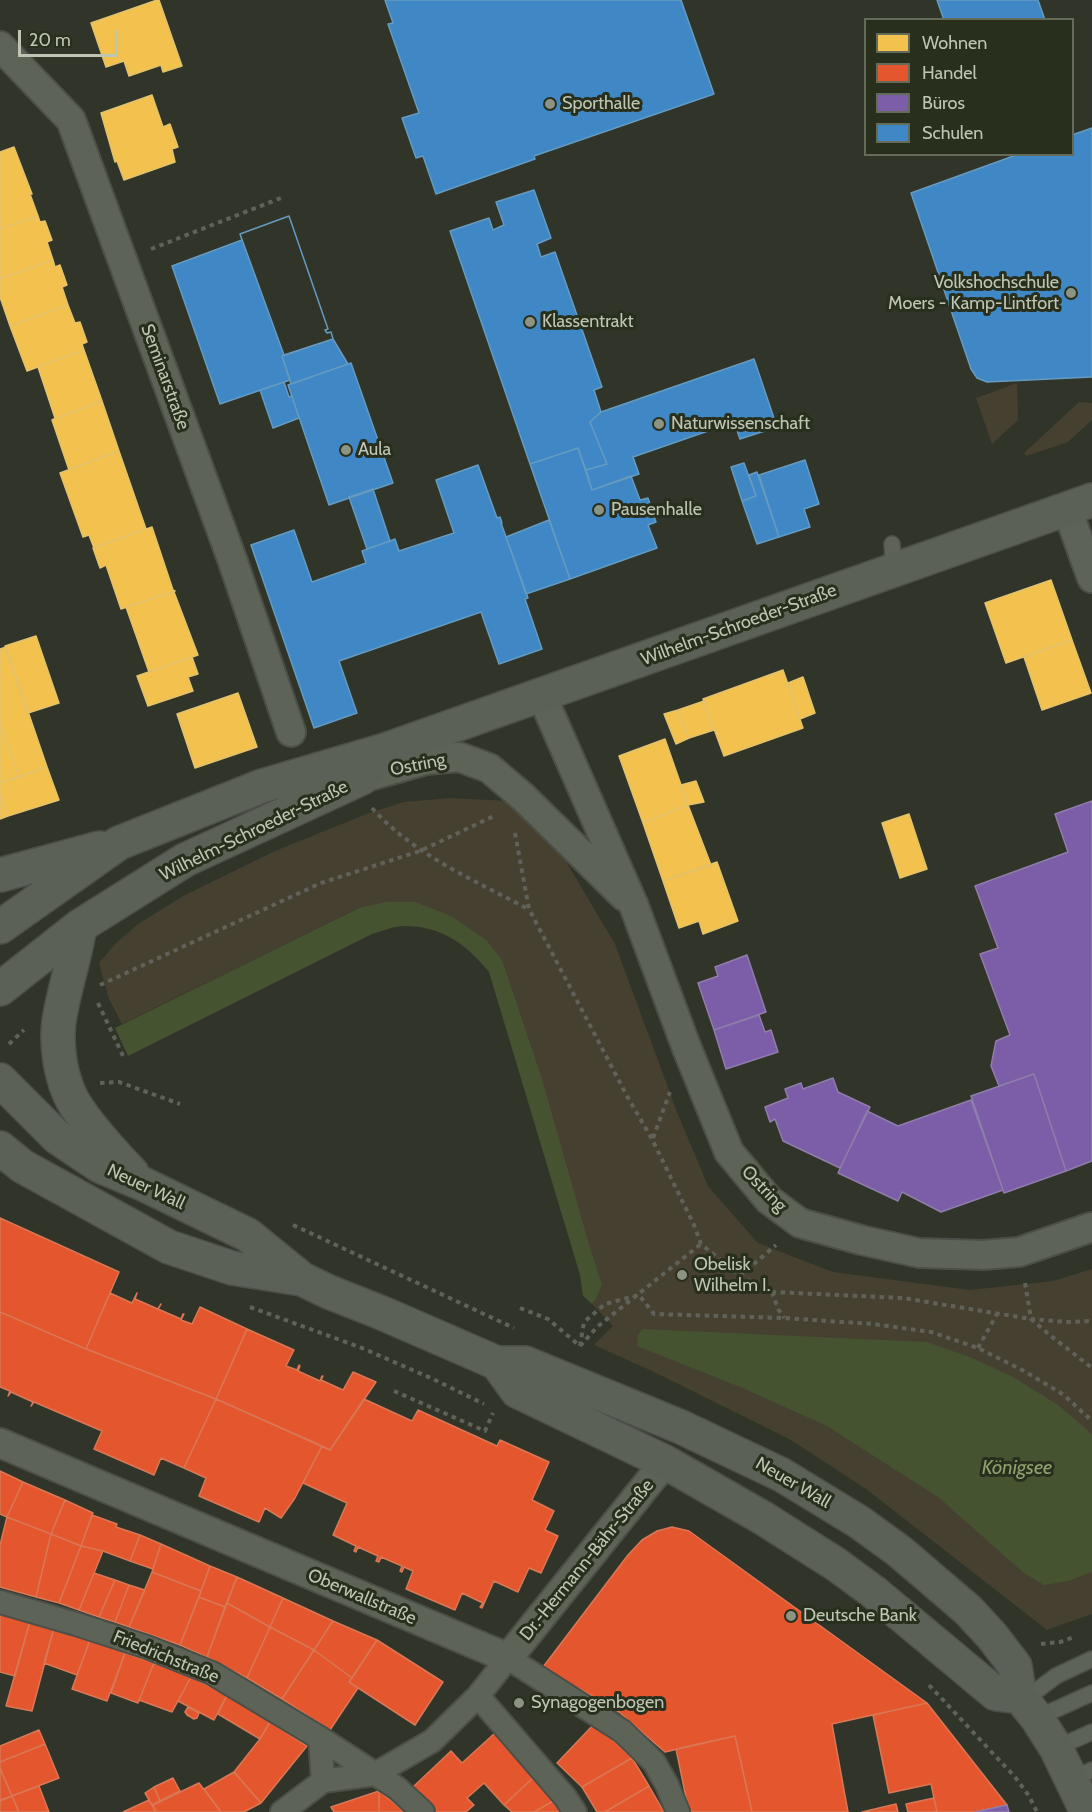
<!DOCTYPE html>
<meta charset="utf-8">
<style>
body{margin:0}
#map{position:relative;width:1092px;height:1812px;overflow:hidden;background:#303429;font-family:Cabin,sans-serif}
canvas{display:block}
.legend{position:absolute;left:864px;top:18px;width:210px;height:138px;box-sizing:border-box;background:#282f1d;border:2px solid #646b59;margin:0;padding:8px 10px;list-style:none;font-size:18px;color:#bec6b3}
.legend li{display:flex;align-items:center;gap:12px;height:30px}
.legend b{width:30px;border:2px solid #646b59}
.scale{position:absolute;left:18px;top:30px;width:100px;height:27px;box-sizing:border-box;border:3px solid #bec6b3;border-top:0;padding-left:8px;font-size:18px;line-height:21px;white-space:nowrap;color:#bec6b3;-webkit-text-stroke:4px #282f1d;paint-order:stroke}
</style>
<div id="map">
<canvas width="1092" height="1812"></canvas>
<ul class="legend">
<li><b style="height:16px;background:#f2c14e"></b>Wohnen</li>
<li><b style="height:16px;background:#e4572e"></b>Handel</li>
<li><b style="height:16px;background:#7b5ea7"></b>Büros</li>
<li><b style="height:16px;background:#3f88c5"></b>Schulen</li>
</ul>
<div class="scale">20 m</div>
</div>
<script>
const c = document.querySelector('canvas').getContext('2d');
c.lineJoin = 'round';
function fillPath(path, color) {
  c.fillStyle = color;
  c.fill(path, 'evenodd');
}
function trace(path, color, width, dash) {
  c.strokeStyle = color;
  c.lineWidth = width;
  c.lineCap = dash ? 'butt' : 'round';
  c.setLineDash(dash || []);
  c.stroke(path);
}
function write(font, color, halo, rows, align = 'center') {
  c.font = font + ' Cabin,sans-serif';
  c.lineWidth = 6;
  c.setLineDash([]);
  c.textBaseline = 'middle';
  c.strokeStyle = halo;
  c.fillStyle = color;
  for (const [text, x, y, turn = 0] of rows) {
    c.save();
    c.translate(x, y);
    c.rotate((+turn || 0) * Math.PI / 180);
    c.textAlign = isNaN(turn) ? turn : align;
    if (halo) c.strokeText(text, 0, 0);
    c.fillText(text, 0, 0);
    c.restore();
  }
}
fillPath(new Path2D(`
 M1017,383L1018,420L992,444L976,398Z
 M1079,402L1092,403V420L1068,442L1026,456L1024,453Z
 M450,798L509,801L564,858L615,944L677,1112L708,1186L758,1243L833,1272L970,1290L1053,1281L1092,1269V1614L1047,1630L866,1489L791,1440L652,1371L594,1345L613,1326L592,1304L596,1300L602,1285L486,940L359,908L122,1024L109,999L99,963L116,943L138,924L185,895L275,851L369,813L404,802Z`), '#464031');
fillPath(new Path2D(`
 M386,902H415L451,916L486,940L502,960L542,1079L588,1241L602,1285L596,1300L592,1304L583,1296L580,1275L489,972C467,945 442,926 405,926C394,926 382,931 372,934L128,1056L115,1028L359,908Z
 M643,1329L927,1342L972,1358L1013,1377L1058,1405L1092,1434V1572L1068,1581L1044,1585L1024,1573L938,1497L827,1426L745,1389L637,1346L638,1335Z`), '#465331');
const homes = new Path2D(`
 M157,0H159L182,66L163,72L161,65L129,76L124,61L106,67L91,23Z
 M152,95L163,127L170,124L178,147L172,149L175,162L124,180L117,161L115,162L101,113Z
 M14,147L32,194H30L38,216L0,229V152Z
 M38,216L40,222L45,221L52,240L47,242L53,260L0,279V229Z
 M53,260L55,267L60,265L67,285L62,287L68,305L10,326L0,297V279Z
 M68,305L75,323L80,322L87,342L82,344L84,350L27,371L10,326Z
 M84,350L102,401L52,420L55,418L38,367Z
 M102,401L119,451L69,470L52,420Z
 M119,451L146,529L94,548L89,535L83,537L60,473Z
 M152,527L173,590L175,591L121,609L106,565L100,568L93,548Z
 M1051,580L1072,640L1006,663L985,603Z
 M175,591L174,592L198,655L149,672L126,607Z
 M36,636L59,703L28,713L5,646Z
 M1072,640L1091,693L1042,710L1024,657Z
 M6,647L47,767L19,777L0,722V649Z
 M192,657L198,674L188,677L193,691L148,706L137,676Z
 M783,670L803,728L724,756L703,699Z
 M803,677L815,713L800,719L788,683Z
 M238,693L257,747L195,768L177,714Z
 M704,701L714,730L689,738L678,710Z
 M678,710L689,738L676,744L664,714Z
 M0,722L19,777L0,783Z
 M665,739L688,805L643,823L619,756Z
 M47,767L59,800L8,816L0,793V783Z
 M696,781L704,802L688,805L681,785Z
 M0,793L8,816L0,819Z
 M688,805L711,865L663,881L643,823Z
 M909,814L927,869L900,878L882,823Z
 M717,862L738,921L703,934L699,921L679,928L663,881Z`);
fillPath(homes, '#f2c14e');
trace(homes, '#e2c26c', 1.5);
const shops = new Path2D(`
 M0,1218L119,1272L86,1349L0,1312Z
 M110,1293L132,1303L137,1293L135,1299L158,1309L161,1304L158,1309L181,1319L183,1314H184L181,1320L192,1324L200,1307L247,1329L216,1399L86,1349Z
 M0,1312L86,1349L216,1399L184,1468L161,1458L154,1475L94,1449L102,1431L34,1402L31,1406L33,1402L11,1392L8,1396L10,1391L0,1387Z
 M247,1329L294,1350L286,1366L297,1370L299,1365L300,1366L298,1371L320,1381L322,1376H323L321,1380L343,1390L353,1372L376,1382L330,1450L216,1399Z
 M216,1399L322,1446L295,1498L281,1518L265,1508L259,1522L199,1496L206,1478L184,1468Z
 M364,1399L412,1421L418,1410L497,1446L500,1440L549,1462L532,1500L554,1511L545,1530L558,1536L541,1573L529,1568L518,1592L494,1581L482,1608L480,1607L483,1603L462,1593L455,1610L406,1589L413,1571L404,1567L402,1572L400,1571L402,1566L381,1557L379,1562L376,1561L378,1556L358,1547L356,1552L354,1551L356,1546L333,1535L347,1503L303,1483L322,1446L330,1450Z
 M0,1471L23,1482L7,1517L0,1514Z
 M23,1482L65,1500L51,1534L7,1517Z
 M65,1500L93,1513L81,1546L51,1534Z
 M92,1515L117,1524L116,1527L140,1535L130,1561L103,1551L81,1546Z
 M7,1517L51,1534L36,1597L0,1587V1545Z
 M672,1527L689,1531L927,1703L832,1724L848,1812H752L735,1736L665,1752L619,1712L582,1690L540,1671L628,1555L642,1540L657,1531Z
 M51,1534L81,1546L59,1603L36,1597Z
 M140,1535L161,1544L153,1569L130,1561Z
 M161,1544L210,1566L201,1591L152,1572Z
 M81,1546L103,1551L79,1610L59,1603Z
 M210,1566L237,1577L225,1607L199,1597Z
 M152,1572L201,1591L180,1645L129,1627Z
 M94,1573L115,1580L99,1617L79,1610Z
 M237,1577L283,1598L270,1627L227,1603Z
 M115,1580L129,1585L115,1622L99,1617Z
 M129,1585L145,1590L129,1627L115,1622Z
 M199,1597L225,1607L207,1657L180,1645Z
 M283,1598L333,1621L314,1650L270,1627Z
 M227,1603L270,1627L247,1678L207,1657Z
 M0,1613L30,1621L15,1676L0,1672Z
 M30,1621L54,1628L32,1711L6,1706Z
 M333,1621L377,1640L352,1678L314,1650Z
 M270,1627L314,1650L282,1699L247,1678Z
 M54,1628L90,1640L77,1675L44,1663Z
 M90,1640L125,1653L107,1701L72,1689Z
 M377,1640L443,1682L415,1725L349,1682Z
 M314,1650L352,1678L349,1682L358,1688L330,1730L282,1699Z
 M125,1653L154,1663L138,1703L111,1693Z
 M154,1663L191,1677L172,1712L139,1700Z
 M191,1677L227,1695L214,1720L178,1701Z
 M227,1695L270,1722L260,1739L218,1714Z
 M927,1703L1007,1805L975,1812H937L931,1784L889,1793L873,1715Z
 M188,1707L199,1713L197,1718L194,1719L187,1715L185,1712Z
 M270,1722L307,1746L261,1803L234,1772L260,1739Z
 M595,1723L632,1758L582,1787L557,1763Z
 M39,1730L45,1744L0,1762V1746Z
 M495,1733L535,1776L504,1805L484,1783L467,1798L474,1805L466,1812H436L413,1787L451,1751L462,1763Z
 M735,1736L752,1812H689L676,1749Z
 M45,1744L59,1778L12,1796L0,1768V1762Z
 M632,1758L649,1786L605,1812H597L582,1787Z
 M0,1768L12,1796L0,1800Z
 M234,1772L261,1803L244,1812H221L204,1789Z
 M535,1776L555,1800L534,1812H512L504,1805Z
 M173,1778L180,1791L160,1801L154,1787Z
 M199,1783L221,1812H156L153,1805Z
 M39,1786L49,1812H19L12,1796Z
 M649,1786L664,1812H605Z
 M154,1787L160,1801L152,1805L145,1793Z
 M379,1791V1812H334L331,1807Z
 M379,1791L405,1812H379Z
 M12,1796L19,1812H0V1801Z
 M934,1798L937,1812H908L906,1804Z
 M149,1800L156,1812H123Z
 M555,1800L565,1812H534Z
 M896,1804L898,1812H862Z`);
fillPath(shops, '#e4572e');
trace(shops, '#d97856', 1.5);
const offices = new Path2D(`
 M1092,801V1161L1066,1171L1034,1074L999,1086L991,1066L996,1041L1010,1035L980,954L998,948L975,886L1068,852L1055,814Z
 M747,955L766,1012L714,1030L698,983L718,976L715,967Z
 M759,1015L765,1032L771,1030L778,1052L726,1069L714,1030Z
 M1034,1074L1066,1171L1004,1193L971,1096Z
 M833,1078L838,1092L870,1107L840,1168L783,1141L775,1119L770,1122L765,1107L788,1098L785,1089L801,1083L803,1089Z
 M971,1100L1003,1190L941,1212L902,1192L898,1201L838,1173L867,1111L898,1126Z
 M1007,1805L1009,1812H975Z`);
fillPath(offices, '#7b5ea7');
trace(offices, '#8f7dab', 1.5);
const schools = new Path2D(`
 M385,0H681L714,94L534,156L535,159L436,194L423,156L416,158L402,118L419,113L388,24L393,23Z
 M937,0H1038L1045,20H944Z
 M1092,128V377L987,382L977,378L971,369L911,193L1019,154H1072V135Z
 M534,190L551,238L537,244L541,257L555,252L602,387L594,390L601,412L590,422L607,464L586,470L578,448L530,464L450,231L489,218L493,230L504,225L496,202Z
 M289,216L328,329L325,330L327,333L331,332L333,339L282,356L290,380L220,404L172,266L242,240L240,234Z
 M289,216L328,329L325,330L327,333L331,332L333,339L284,355L240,234Z
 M333,339L348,364L291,384L282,356Z
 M754,359L777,427L740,439L734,422L633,457L639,474L592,490L586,470L607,464L590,422L601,412Z
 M351,363L393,483L329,505L288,385Z
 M284,382L289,397L292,396L299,418L273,428L260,390Z
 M578,448L592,490L631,476L640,500L648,498L656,522L648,525L657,548L570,579L530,464Z
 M805,460L819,504L804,509L810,527L779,537L759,475Z
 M744,463L756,496L742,501L731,467Z
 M478,465L497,518L500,517L502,523H501L528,598L525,599L542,649L499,664L481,612L339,661L357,713L314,728L251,545L294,530L312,582L366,563L362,551L390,541L395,539L399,551L454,533L436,480Z
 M757,472L779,537L757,544L742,501L756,496L749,475Z
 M373,489L390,541L367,549L349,497Z
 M549,520L570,579L526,594L506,537Z`);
fillPath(schools, '#3f88c5');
trace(schools, '#659bc0', 1.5);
const service = new Path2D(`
 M892,544L894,570
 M1023,1701L1056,1676L1092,1659
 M1037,1718L1092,1693
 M1056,1748L1092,1732
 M1072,1779L1092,1770`);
const pedestrian = new Path2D(`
 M0,1602L76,1624L147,1647L212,1673L320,1738L397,1788L423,1812
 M478,1696L565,1797L575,1812
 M320,1738L323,1781
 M282,1812L323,1781L375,1774L432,1741L478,1696L508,1658L622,1731L654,1762L667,1785L678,1812`);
const minor = new Path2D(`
 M0,46L71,120L232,559L291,732
 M1067,509L1092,578
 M542,696L634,906L686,1046L729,1152L769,1200L800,1223L861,1240L919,1253L983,1255L1019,1252L1092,1227
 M362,778L426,760L459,757L489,768L523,797L624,896
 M0,1443L508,1658L665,1462`);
const secondary = new Path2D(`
 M0,875L100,848
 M80,926C75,958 64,989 59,1021C56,1044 60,1072 69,1093C79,1117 113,1153 132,1173
 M0,927L119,843L262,786L385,750L1092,500
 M0,989L80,926L185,860L362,778L380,756
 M0,1080L57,1137L100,1166L141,1183L248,1235L302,1279L329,1292L382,1313L497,1363H525L681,1427L782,1475L859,1522L899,1551L968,1610L992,1636L1015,1666L1020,1697L1037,1718L1056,1748L1087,1812
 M0,1148L22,1166L169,1247L232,1268L301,1279
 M497,1363L517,1391L665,1462L763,1518L837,1565L875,1593L996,1694L1020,1697`);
trace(service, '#4c4f47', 18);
trace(pedestrian, '#4c4f47', 26);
trace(minor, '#4c4f47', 32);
trace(secondary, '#4c4f47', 36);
trace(new Path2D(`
 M151,249L281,198
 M372,808C414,855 474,880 528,909
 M515,833L529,909L627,1096L652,1139L694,1225L701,1244L740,1276L772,1292L903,1298L1031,1319L1051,1336L1092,1368
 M100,985L321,883L420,851L496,815
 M98,1003L124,1058
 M9,1044L24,1030
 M100,1083L119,1082L180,1104
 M653,1138L670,1092
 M293,1225L514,1328
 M740,1276L776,1245
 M1025,1283L1031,1319L1067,1322L1090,1321
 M772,1292L778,1309L784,1318
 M250,1307L362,1348L433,1379L484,1404
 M520,1308L548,1319L580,1346
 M580,1346L584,1322L605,1304L639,1295L654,1314L784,1318L873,1324L931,1332L978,1348L1024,1371L1064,1395L1092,1421
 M580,1346L597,1327L701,1244
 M978,1348L997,1314
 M394,1391L485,1431L493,1413
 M1041,1644L1060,1642L1074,1637
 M929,1685L1015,1777L1029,1796L1037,1812`), '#606259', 4, [4.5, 4.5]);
trace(service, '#5e6358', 15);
trace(pedestrian, '#5e6358', 22);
trace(minor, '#5e6358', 28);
trace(secondary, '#5c6157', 33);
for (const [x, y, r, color] of [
 [550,104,6,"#8c9383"],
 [1071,293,6,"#8c9383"],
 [530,322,6,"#8c9383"],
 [659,424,6,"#8c9383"],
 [346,450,6,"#8c9383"],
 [599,510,6,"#8c9383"],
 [682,1275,6,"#8c9383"],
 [791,1616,6,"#8c9383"],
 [519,1703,6,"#8c9383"]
]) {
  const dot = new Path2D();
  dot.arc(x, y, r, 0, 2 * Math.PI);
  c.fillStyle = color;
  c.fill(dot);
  trace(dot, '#282f1d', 2);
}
write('18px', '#bec6b3', '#282f1d', [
 ["Sporthalle",562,104],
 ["Volkshochschule",1059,283,"right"],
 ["Moers - Kamp-Lintfort",1059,304,"right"],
 ["Klassentrakt",542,322],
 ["Naturwissenschaft",671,424],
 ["Aula",358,450],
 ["Pausenhalle",611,510],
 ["Obelisk",694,1265],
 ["Wilhelm I.",694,1286],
 ["Deutsche Bank",803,1616],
 ["Synagogenbogen",531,1703]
], 'left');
write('18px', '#bec6b3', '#282f1d', [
 ["Seminarstraße",165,377,70],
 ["Wilhelm-Schroeder-Straße",739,625,-20],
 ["Ostring",418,765,-11],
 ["Wilhelm-Schroeder-Straße",254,831,-26],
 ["Neuer Wall",146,1187,25],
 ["Ostring",764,1189,46],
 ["Neuer Wall",793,1483,30],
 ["Dr.-Hermann-Bähr-Straße",587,1560,-51],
 ["Oberwallstraße",362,1597,23],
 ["Friedrichstraße",166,1657,22]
]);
write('italic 20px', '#8ea26e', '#282f1d', [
 ["Königsee",1017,1468]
]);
</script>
